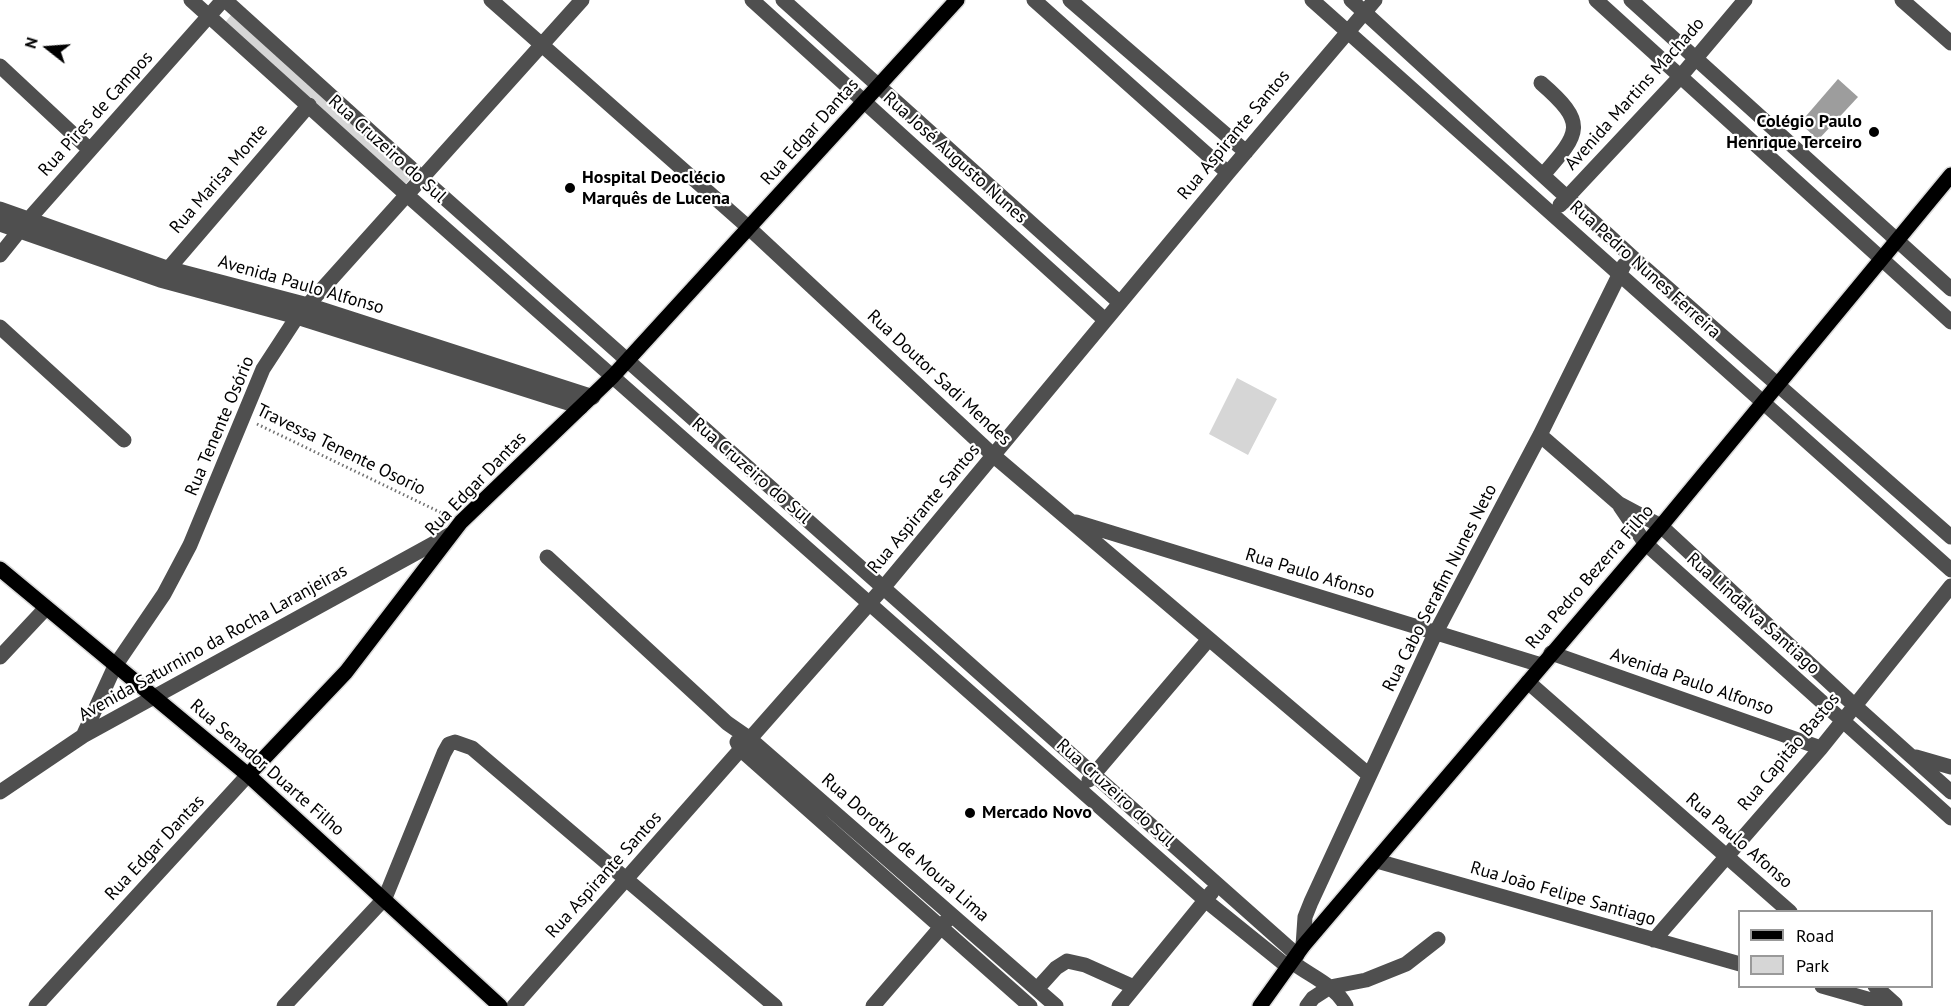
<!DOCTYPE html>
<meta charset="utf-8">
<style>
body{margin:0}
#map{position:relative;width:1951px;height:1006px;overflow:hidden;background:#fff;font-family:"PT Sans",sans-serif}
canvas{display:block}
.legend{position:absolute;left:1738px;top:910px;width:195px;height:78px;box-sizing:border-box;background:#fff;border:2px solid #999;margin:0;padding:8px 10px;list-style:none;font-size:18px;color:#000}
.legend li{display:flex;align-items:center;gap:12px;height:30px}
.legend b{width:30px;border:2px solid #999}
.north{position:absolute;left:18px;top:18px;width:60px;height:60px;-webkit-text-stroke:4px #fff;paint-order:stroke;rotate:287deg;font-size:16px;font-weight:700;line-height:24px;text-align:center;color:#000}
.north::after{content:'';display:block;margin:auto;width:21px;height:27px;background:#000;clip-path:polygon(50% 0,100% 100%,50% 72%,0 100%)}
</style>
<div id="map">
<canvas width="1951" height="1006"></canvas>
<ul class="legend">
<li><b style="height:8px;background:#000"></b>Road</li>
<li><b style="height:16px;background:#d6d6d6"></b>Park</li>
</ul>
<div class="north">N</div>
</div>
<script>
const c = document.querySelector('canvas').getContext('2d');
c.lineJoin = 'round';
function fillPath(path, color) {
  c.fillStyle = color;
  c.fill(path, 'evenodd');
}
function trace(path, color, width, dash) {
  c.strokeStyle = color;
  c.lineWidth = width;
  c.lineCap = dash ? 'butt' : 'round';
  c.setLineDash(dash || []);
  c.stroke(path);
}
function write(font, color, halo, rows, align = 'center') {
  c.font = font + ' "PT Sans",sans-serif';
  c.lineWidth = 4.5;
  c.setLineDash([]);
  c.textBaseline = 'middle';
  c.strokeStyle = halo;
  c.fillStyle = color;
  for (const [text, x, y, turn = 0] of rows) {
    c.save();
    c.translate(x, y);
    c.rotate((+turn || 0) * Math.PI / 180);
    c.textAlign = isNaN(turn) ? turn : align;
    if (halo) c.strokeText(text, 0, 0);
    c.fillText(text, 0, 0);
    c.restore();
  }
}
fillPath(new Path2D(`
 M231,15L411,177L406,184L224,24Z
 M1237,378L1277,399L1248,455L1209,434Z`), '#d6d6d6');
fillPath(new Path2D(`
 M1838,79L1858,97L1818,140L1800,123Z`), '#9d9d9d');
const major = new Path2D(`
 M0,569L248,775L500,1006
 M248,775L346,672L461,522L613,376L957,0
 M1260,1006L1303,946L1661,526L1951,175`);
trace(major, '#dbdbdb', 18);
trace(new Path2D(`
 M257,424L448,516`), '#717171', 3, [1.5, 3]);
trace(new Path2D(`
 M191,0L407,195L1205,900L1288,967
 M225,0L422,178L1297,955
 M491,0L749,228L994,456L1369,775
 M752,0L1105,320
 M783,0L1120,303
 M1034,0L1228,173
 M1070,0L1246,152
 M1312,0L1951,570
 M1351,0L1630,255L1951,537
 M1596,0L1951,322
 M1631,0L1951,289
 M1902,0L1951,43
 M0,66L90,150
 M1541,83C1587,123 1581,132 1543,175
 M1560,205L1680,77L1745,0
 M0,209L167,268L308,305L593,397
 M0,224L160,280L297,317L581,407
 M0,255L28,220L223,0
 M163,275L309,105
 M0,327L124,440
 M1540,435L1618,503L1661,526L1854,705L1951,792
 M1620,506L1645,543L1951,818
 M1076,522L1541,665
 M547,557L727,723L750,739L1056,1006
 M1551,653L1821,748
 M0,657L46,608
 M1528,682L1790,912
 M83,736L115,666L164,594L190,545L263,369L297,317L582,0
 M737,742L741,750L1030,1006
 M1916,757L1951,767
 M1089,780L1209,639
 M0,792L83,736L449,535
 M1377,861L1740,964
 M1654,940L1821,748L1951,586
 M1303,946L1305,917L1311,902L1435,634L1540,435L1624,265
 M1292,962C1310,976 1335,985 1346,1006
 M1822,986L1892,1006
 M1875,986L1895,1004
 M1037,989L1056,968L1067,961L1085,965L1134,987
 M36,1006L248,775
 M284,1006L385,898L444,753L449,744L455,742L472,748L775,1006
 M514,1006L883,588L1228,173L1375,0
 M873,1006L948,919
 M1119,1006L1212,892
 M1307,1006L1313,998L1330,987L1366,980L1406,964L1438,939`), '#4f4f4f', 15);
trace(major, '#000', 15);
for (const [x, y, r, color] of [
 [1874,132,6,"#000"],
 [570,188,6,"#000"],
 [970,813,6,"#000"]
]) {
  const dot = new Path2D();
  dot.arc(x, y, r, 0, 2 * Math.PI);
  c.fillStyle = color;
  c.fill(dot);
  trace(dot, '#fff', 2);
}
write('18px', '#000', '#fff', [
 ["Avenida Martins Machado",1635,94,-48],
 ["Rua Pires de Campos",96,114,-48],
 ["Rua Edgar Dantas",810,132,-48],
 ["Rua Aspirante Santos",1234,135,-50],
 ["Rua Cruzeiro do Sul",387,149,42],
 ["Rua José Augusto Nunes",955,158,42],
 ["Rua Marisa Monte",219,179,-49],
 ["Rua Pedro Nunes Ferreira",1645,270,42],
 ["Avenida Paulo Alfonso",301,285,16],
 ["Rua Doutor Sadi Mendes",939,378,43],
 ["Rua Tenente Osório",220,426,-67],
 ["Travessa Tenente Osorio",341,450,26],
 ["Rua Cruzeiro do Sul",751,471,41],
 ["Rua Edgar Dantas",476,484,-46],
 ["Rua Aspirante Santos",924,509,-50],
 ["Rua Paulo Afonso",1310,574,17],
 ["Rua Pedro Bezerra Filho",1590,577,-49],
 ["Rua Cabo Serafim Nunes Neto",1440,588,-63],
 ["Rua Lindalva Santiago",1753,614,42],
 ["Avenida Saturnino da Rocha Laranjeiras",213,643,-29],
 ["Avenida Paulo Alfonso",1692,682,19],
 ["Rua Capitão Bastos",1789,752,-50],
 ["Rua Senador Duarte Filho",267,768,41],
 ["Rua Cruzeiro do Sul",1115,793,42],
 ["Rua Paulo Afonso",1739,841,41],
 ["Rua Edgar Dantas",155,848,-47],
 ["Rua Dorothy de Moura Lima",905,848,41],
 ["Rua Aspirante Santos",604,875,-48],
 ["Rua João Felipe Santiago",1563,894,16]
]);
write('bold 18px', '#000', '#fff', [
 ["Colégio Paulo",1862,122,"right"],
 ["Henrique Terceiro",1862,143,"right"],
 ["Hospital Deoclécio",582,178],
 ["Marquês de Lucena",582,199],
 ["Mercado Novo",982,813]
], 'left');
</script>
